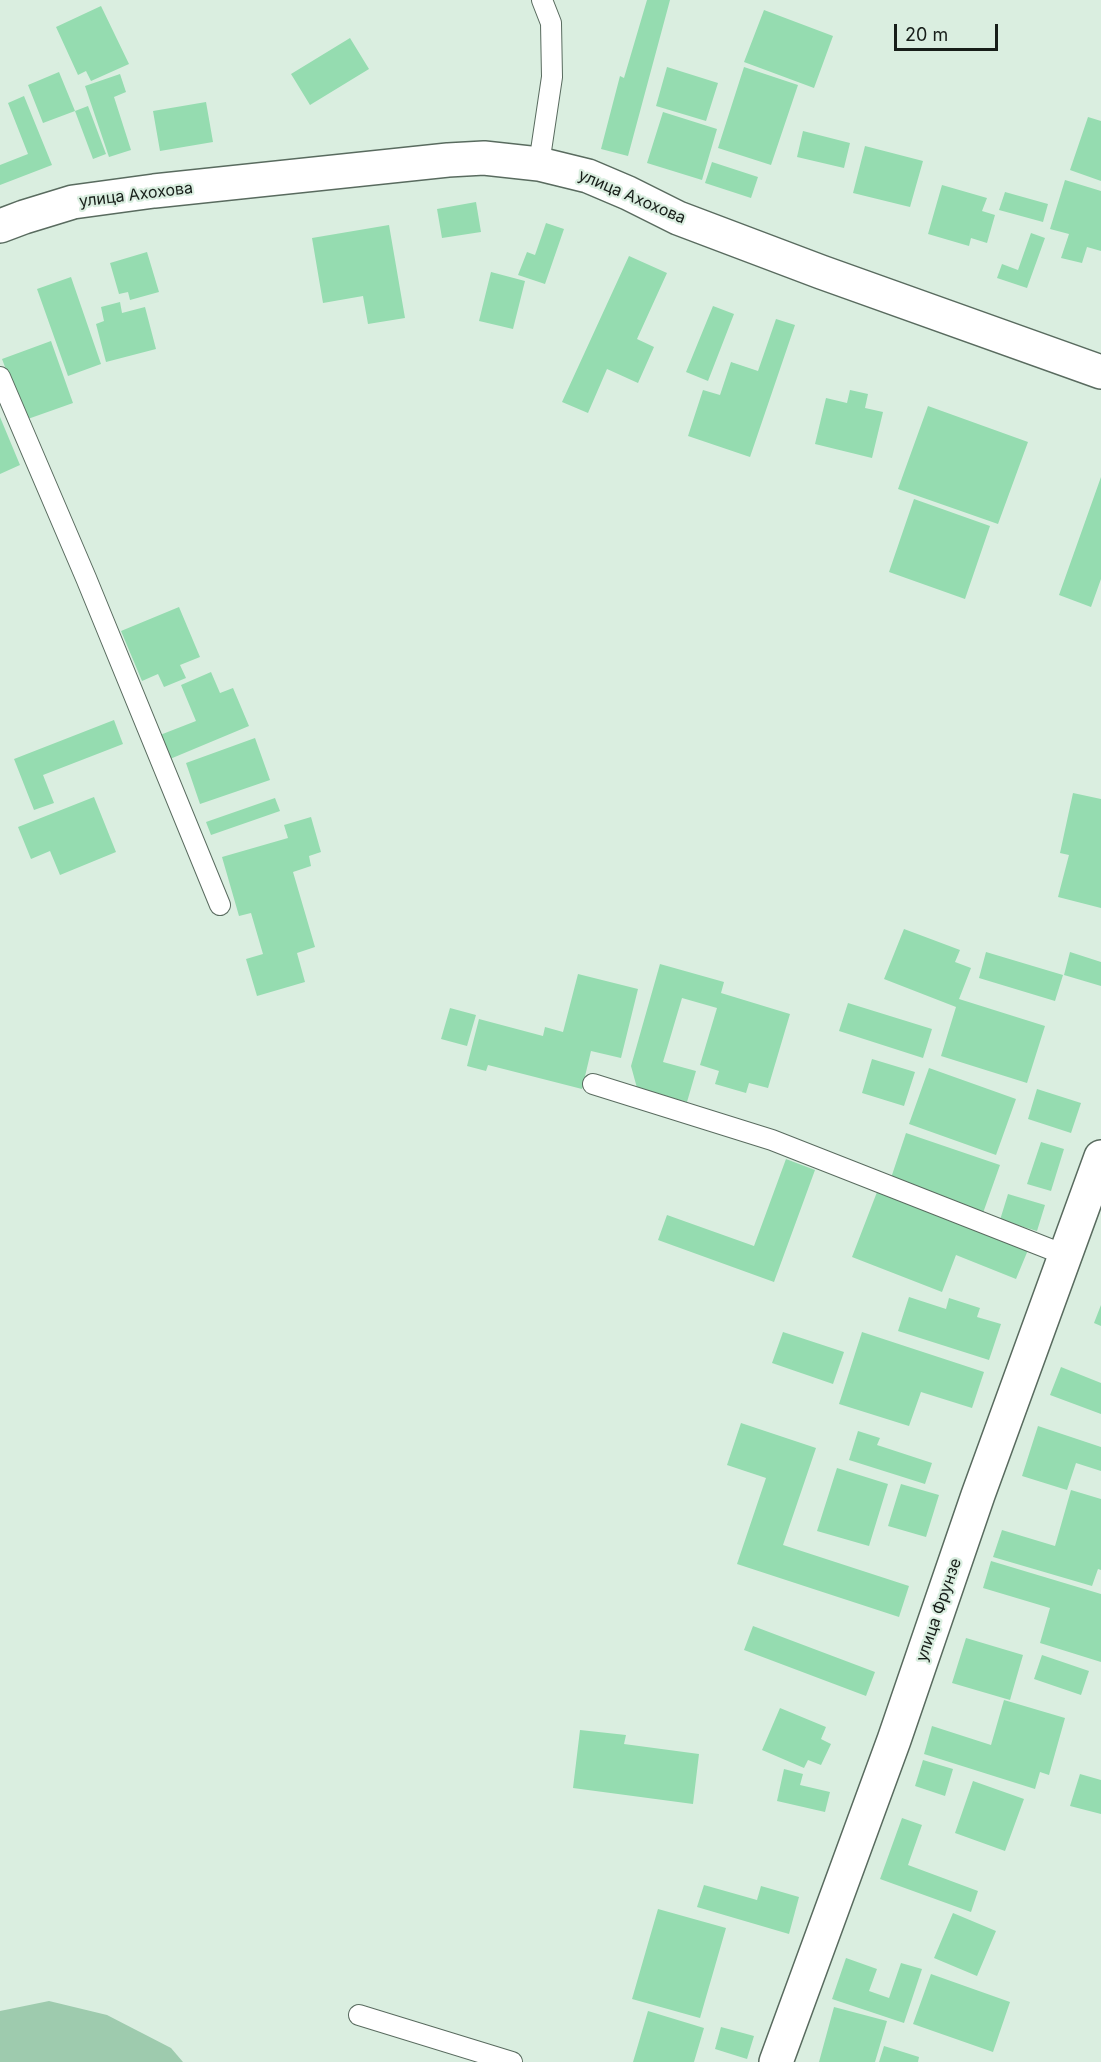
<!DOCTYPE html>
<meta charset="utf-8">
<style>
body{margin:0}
#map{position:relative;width:1101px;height:2062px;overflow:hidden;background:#daeee0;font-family:Inter,sans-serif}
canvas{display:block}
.scale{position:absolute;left:894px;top:24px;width:104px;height:27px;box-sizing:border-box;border:3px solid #171e19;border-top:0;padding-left:8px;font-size:18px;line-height:21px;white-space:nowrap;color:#171e19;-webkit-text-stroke:4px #daeee0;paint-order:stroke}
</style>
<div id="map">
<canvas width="1101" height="2062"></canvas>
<div class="scale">20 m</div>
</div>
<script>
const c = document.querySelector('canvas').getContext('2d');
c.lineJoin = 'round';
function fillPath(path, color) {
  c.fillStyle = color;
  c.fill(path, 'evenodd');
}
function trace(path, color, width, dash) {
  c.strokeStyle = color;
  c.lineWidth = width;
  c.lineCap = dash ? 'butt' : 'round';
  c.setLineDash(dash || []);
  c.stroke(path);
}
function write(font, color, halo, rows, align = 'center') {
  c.font = font + ' Inter,sans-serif';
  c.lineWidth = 4.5;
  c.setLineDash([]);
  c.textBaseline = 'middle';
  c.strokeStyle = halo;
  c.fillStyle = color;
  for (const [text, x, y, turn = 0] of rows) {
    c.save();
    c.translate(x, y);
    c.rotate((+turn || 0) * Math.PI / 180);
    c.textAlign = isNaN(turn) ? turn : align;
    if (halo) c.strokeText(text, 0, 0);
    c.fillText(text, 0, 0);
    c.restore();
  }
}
fillPath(new Path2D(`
 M49,2001L107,2015L171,2048L183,2062H0V2011Z`), '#9ecbae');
fillPath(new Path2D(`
 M647,0H670L628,156L601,149L620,76L624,78Z
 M101,6L129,64L91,81L86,71L78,75L56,27Z
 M764,10L833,36L814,88L744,62Z
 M350,38L369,69L310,105L291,74Z
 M667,67L718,83L706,121L656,106Z
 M744,67L798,85L771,165L718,148Z
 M59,72L75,111L43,123L28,85Z
 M120,74L126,92L114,97L131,150L109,157L85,86Z
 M24,96L52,165L0,185V165L28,154L8,103Z
 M206,102L213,142L160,151L153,111Z
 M88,106L106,154L93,159L75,111Z
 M663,112L717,129L702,180L647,163Z
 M1088,117L1101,121V181L1070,170Z
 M803,131L850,143L844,168L797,157Z
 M865,146L923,161L910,207L853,193Z
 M712,162L758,177L751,198L705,183Z
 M1065,180L1101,191V251L1087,247L1082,263L1061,258L1069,234L1050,229Z
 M942,185L987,198L982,211L995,215L987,243L971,238L969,246L928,234Z
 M1005,192L1048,204L1043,222L999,210Z
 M476,202L481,232L442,238L437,209Z
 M546,223L564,229L545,284L518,275L527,252L535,255Z
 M389,225L405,318L368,324L363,296L323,303L312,238Z
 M1031,233L1045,238L1027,288L997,278L1002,264L1018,270Z
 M147,252L159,292L130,300L128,292L119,294L110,263Z
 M629,256L667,273L637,339L654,347L638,383L607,369L588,413L562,402Z
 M491,272L525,281L513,329L479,321Z
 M71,277L101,364L68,376L37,289Z
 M120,302L122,313L145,307L156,349L106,362L96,324L104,321L101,307Z
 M713,306L734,314L708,381L686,372Z
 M776,319L795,325L750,457L688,436L703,390L720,395L731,362L758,371Z
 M51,341L73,403L25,420L2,359Z
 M850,390L868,394L865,408L883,412L872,458L815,444L826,398L847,403Z
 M928,406L1028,442L998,524L898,489Z
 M0,417L20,465L0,474Z
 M1101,477V579L1091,607L1059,595Z
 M914,499L990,526L965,599L889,572Z
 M179,607L200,657L180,665L186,678L164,687L158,674L142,681L121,631Z
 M211,672L220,693L233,688L249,726L170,759L160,735L196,721L181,685Z
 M114,720L123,744L43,775L54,803L34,810L14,759Z
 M255,738L270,780L200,804L186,763Z
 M1073,793L1101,799V908L1058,897L1069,855L1060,853Z
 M94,797L116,852L60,875L50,851L31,859L18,827Z
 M275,798L280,811L211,835L206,822Z
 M311,817L321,852L309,856L311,866L293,872L315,947L297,953L305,982L257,996L246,959L263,954L251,913L239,916L222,857L288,838L284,825Z
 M904,929L960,950L955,962L971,968L959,999L1045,1026L1027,1083L941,1056L956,1007L884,979Z
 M986,952L1063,975L1055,1001L979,978Z
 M1070,952L1101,962V986L1064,975Z
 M660,964L724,982L721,993L790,1014L768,1088L749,1083L746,1093L715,1084L719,1071L700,1065L717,1008L682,998L663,1062L696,1071L687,1102L637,1088L631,1066Z
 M578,974L638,989L621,1058L591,1051L582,1089L488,1065L486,1071L467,1066L479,1019L543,1036L545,1027L563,1032Z
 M848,1003L932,1029L923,1058L839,1031Z
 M450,1008L476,1015L467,1046L441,1039Z
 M872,1059L915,1072L904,1106L862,1093Z
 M929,1068L1016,1099L996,1155L909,1124Z
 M1037,1089L1081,1103L1071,1133L1028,1119Z
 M906,1133L1000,1165L983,1213L890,1181Z
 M1041,1142L1064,1149L1051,1191L1027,1184Z
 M786,1159L815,1170L774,1282L658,1240L667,1215L754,1246Z
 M877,1192L1028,1250L1016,1279L956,1255L942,1292L852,1257Z
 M1008,1194L1045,1205L1037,1231L1000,1220Z
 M909,1297L946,1309L949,1298L980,1308L977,1317L1001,1324L989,1360L898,1331Z
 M1101,1305V1326L1094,1323Z
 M783,1332L844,1352L833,1384L772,1363Z
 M862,1332L984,1372L972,1408L921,1392L909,1426L839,1404Z
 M1061,1367L1101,1383V1414L1050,1395Z
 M741,1423L816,1448L783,1545L909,1586L899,1617L737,1564L766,1478L727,1465Z
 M1038,1426L1101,1447V1471L1076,1463L1067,1490L1022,1476Z
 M858,1431L880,1438L877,1445L932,1463L925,1484L849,1460Z
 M837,1468L888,1484L869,1546L817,1531Z
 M901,1484L939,1495L926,1537L888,1526Z
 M1071,1490L1101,1499V1570L1098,1569L1092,1586L993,1557L1002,1530L1055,1546Z
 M991,1561L1101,1594V1662L1040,1643L1050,1608L983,1588Z
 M753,1626L875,1672L866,1696L744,1650Z
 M966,1638L1023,1655L1010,1700L952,1683Z
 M1042,1655L1089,1671L1081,1695L1034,1679Z
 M1004,1700L1065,1718L1049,1775L1040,1772L1035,1789L924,1754L932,1726L991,1745Z
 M780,1708L826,1727L821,1739L831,1744L821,1765L808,1760L804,1768L762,1750Z
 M580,1730L626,1735L624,1744L699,1754L693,1804L573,1788Z
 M923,1760L953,1769L945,1796L915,1786Z
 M784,1769L803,1774L800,1785L830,1792L825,1812L777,1801Z
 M1080,1774L1101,1780V1814L1070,1806Z
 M973,1781L1024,1799L1005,1851L955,1833Z
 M902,1818L922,1825L908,1865L978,1891L971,1912L880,1879Z
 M704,1885L757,1900L761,1886L799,1897L789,1934L697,1907Z
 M658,1909L726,1928L700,2018L632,1999Z
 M953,1913L996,1931L977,1976L934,1958Z
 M846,1958L877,1969L869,1991L889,1998L901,1963L922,1969L904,2023L832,1999Z
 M931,1974L1010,2002L993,2052L913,2024Z
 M834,2007L887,2021L875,2062H819Z
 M648,2011L704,2028L694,2062H633Z
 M721,2027L754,2036L747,2059L715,2049Z
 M884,2046L919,2057L918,2062H879Z`), '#95dcb0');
const service = new Path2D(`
 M539,164L552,77L551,23L542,0
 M0,377L86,578L220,905
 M593,1084L772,1140L1065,1255
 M359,2015L512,2062`);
const minor = new Path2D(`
 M0,226L24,217L73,202L154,191L448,160L484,158L539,164L588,176L628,193L678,218L821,272L1101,372
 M776,2062L894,1740L978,1495L1101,1157`);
trace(service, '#596b5f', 22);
trace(minor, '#596b5f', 36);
trace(service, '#fff', 20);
trace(minor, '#fff', 33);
write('16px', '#171e19', '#daeee0', [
 ["улица Ахохова",136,195,-7],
 ["улица Ахохова",632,197,23],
 ["улица Фрунзе",939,1610,-71]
]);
</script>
